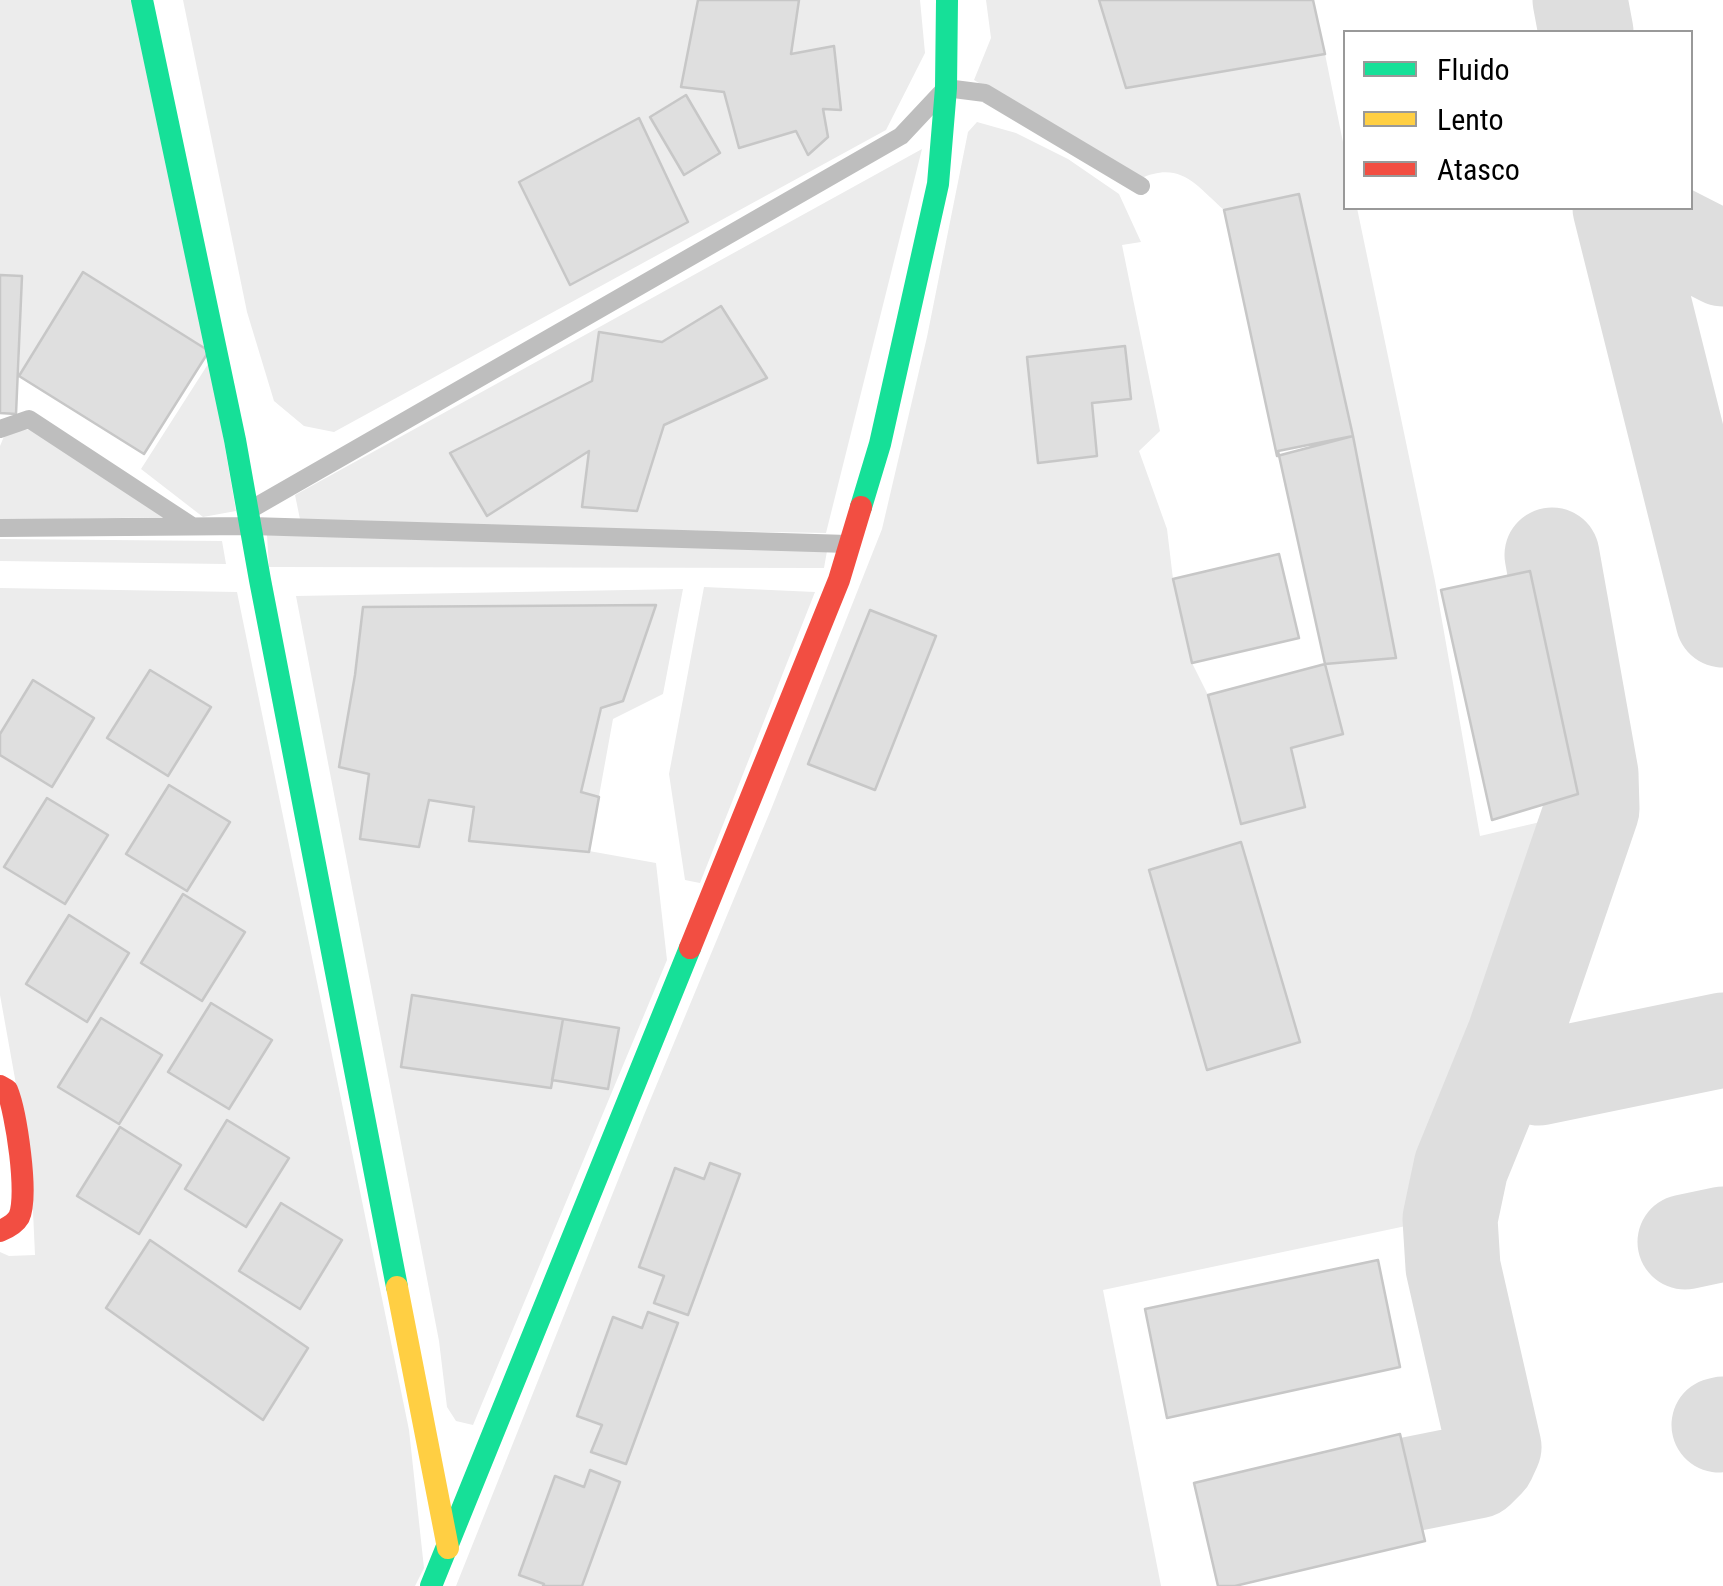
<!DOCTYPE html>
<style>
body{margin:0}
#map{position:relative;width:1723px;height:1586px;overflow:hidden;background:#fff;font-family:"Roboto Condensed",sans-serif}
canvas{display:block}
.legend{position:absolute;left:1343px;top:30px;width:350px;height:180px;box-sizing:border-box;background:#fff;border:2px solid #999;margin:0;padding:12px 18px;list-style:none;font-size:30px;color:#000}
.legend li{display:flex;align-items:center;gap:20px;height:50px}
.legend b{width:50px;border:2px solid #999}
</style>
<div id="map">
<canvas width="1723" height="1586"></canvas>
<ul class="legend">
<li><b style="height:12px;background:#16e098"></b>Fluido</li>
<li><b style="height:12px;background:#ffcf43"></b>Lento</li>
<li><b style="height:12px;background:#f24e42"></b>Atasco</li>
</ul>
</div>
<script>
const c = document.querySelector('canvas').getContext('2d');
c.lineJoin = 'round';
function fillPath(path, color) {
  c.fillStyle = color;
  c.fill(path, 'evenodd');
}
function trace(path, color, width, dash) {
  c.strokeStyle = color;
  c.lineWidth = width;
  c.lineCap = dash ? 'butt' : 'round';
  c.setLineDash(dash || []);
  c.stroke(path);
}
fillPath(new Path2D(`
 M0,0H135L209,351L83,272L19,376L22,277L0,275Z
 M183,0H920L925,53L886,130L334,432L304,426L274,401L247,312Z
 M986,0H1099L1126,88L1325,54L1345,152L1346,208H1357L1435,581L1480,836L1579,813L1451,1161L1439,1219L1103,1290L1161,1586H456L644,1115L772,807L882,529L927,337L968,132L977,122L1016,133L1068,159L1119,194L1141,242L1122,245L1160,431L1139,451L1167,529L1173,579L1192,663L1208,695L1241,824L1305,807L1291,748L1343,734L1325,664L1396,658L1353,436L1299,194L1224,210C1195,184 1180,160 1139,179L974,80L991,38ZM1241,842L1207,1069L1149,870Z
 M922,149L826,533L301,524L295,495Z
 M210,361L236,511L203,517L141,469Z
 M30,429L170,517L0,520V446L5,434Z
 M267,535L827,551L824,568L269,567Z
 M0,539L222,541L226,564L0,561Z
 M704,587L815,592L700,883L685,880L669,774Z
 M0,588L237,592L409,1430L424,1568L415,1586H0V1252L9,1256L35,1255L31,1168L0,995Z
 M683,589L663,694L613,719L589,851L656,863L667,960L473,1425L456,1421L447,1407L439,1341L296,596Z`), '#ececec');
trace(new Path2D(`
 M1580,0L1586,32
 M1620,208L1723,620
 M1623,208L1723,259
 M1539,1078L1723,1040
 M1685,1242L1723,1234
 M1719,1425L1723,1424
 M1412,1484L1477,1471L1488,1460L1494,1447L1453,1267L1450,1219L1461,1167L1514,1037L1592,809L1591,774L1552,555`), '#dedede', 95);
const building = new Path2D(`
 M698,0H799L791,54L834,46L841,110L823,109L828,137L808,155L796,131L739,148L724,92L681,87Z
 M1099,0H1313L1325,54L1126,88Z
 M686,95L720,153L684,175L650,117Z
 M639,118L688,222L570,285L519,182Z
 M1299,194L1353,436L1277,456L1224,210Z
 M83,272L209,351L144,454L19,376Z
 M0,275L22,276L16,414L0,413Z
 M721,306L767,378L664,425L637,511L582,507L589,451L487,516L450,453L592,381L599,332L662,342Z
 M1125,346L1131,399L1092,403L1097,456L1038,463L1027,357Z
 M1353,436L1396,658L1325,664L1278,451Z
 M1279,554L1299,638L1192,663L1173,579Z
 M1530,571L1578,794L1492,820L1441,590Z
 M656,605L623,701L601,708L581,792L599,797L589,852L469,841L474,807L429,800L419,847L360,839L369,774L339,767L355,675L363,607Z
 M870,610L936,636L875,790L808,764Z
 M1325,664L1343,734L1291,748L1305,807L1241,824L1208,695Z
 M150,670L211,707L168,776L107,738Z
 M33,680L94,718L52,787L0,755V734Z
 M169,785L230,822L187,891L126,854Z
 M47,798L108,835L65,904L4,867Z
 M1241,842L1300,1042L1207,1070L1149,870Z
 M183,894L245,932L202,1001L141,963Z
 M69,915L129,953L87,1022L26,984Z
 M412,995L563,1019L551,1088L401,1067Z
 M211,1003L272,1040L229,1109L168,1072Z
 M101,1018L162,1055L119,1124L58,1087Z
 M563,1019L619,1028L608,1089L552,1080Z
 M227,1120L289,1158L246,1227L185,1189Z
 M120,1127L181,1165L139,1234L77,1196Z
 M710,1163L740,1174L688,1315L654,1303L664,1276L639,1267L675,1168L704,1179Z
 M281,1203L342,1240L300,1309L239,1271Z
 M150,1240L308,1348L263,1420L106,1308Z
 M1378,1260L1400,1367L1167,1418L1145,1309Z
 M648,1312L678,1323L626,1464L591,1452L602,1425L577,1416L613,1317L642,1328Z
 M1400,1434L1425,1541L1235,1586H1218L1194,1483Z
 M590,1470L620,1482L582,1586H543L544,1584L519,1575L555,1476L584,1487Z`);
fillPath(building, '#dfdfdf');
trace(building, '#c7c7c7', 2.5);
trace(new Path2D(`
 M0,429L29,419L192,526
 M248,511L901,136L946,88L985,93L1141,186
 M0,528L251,526L848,544`), '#bebebe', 18);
trace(new Path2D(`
 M142,0L235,440L260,580L397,1287
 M861,507L880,444L938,184L946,88L947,0
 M431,1586L690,948`), '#16e098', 22);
trace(new Path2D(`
 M397,1287L448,1548`), '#ffcf43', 22);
trace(new Path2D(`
 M690,948L839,580L861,507
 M0,1086L7,1090C16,1112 29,1196 19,1217C15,1224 7,1228 0,1231`), '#f24e42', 22);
</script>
